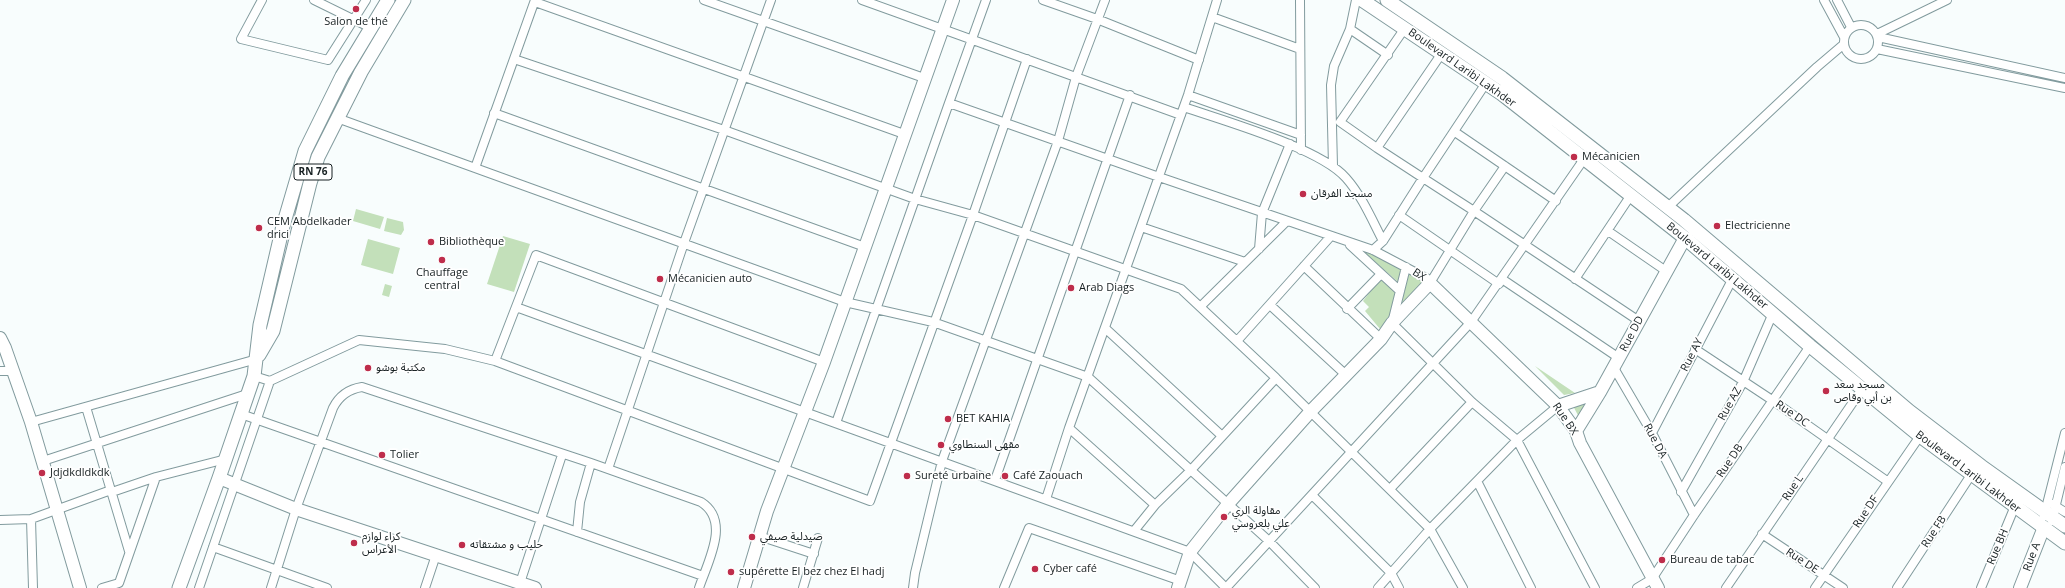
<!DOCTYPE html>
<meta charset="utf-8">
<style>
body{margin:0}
canvas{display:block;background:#f8fdfd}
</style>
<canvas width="2065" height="588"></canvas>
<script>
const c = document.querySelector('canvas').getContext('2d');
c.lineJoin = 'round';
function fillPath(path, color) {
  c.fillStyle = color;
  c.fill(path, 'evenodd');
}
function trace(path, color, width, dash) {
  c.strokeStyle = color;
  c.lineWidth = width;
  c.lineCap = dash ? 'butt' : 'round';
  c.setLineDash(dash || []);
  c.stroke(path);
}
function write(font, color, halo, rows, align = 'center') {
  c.font = font + ' "Open Sans","Noto Sans Arabic",sans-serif';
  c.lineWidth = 3.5;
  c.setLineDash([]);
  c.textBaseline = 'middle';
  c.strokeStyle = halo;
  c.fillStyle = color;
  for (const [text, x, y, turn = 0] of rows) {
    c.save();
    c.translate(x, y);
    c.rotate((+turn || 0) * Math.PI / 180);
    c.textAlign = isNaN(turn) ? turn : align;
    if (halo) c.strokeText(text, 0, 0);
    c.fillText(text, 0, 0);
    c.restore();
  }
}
fillPath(new Path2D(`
 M356,209L384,217L380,229L353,221Z
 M387,218L403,222L404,230L401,235L384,231Z
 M503,236L530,244L514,292L487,284Z
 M368,239L400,248L393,274L361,265Z
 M1366,251L1405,267L1398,282L1365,253Z
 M1409,272L1427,282L1398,311Z
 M1383,279L1397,290L1392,312L1380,329L1365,311L1369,307L1363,301L1379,280Z
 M385,284L392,286L389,297L382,295Z
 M1535,366L1575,393L1564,395Z
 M1596,394L1581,421L1572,404Z`), '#c3e0ba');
const street = new Path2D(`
 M262,0L241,39L328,60L366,0
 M314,0L371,28
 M704,0L924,78
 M862,0L1181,115
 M986,0L949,103L1159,177L1373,250L1428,279L1430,283L1474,211L1639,321
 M1043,0L1097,19L1199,60
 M1300,0L1301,150
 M1824,0L1844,37
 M1837,0L1851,27
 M535,2L904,134
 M1212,17L1300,49
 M1844 42a17 17 0 1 1 34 0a17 17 0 1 1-34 0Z
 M1350,29L1388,55
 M1877,34L1947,0
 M1878,37L2065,78
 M1877,49L2065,88
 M514,59L724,130L915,199L973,215L1181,289L1276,378L1430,529L1463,588
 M1486,83L1423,178L1474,211L1505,166
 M1188,95L1301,135
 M1184,107C1224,121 1320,148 1346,178C1362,196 1372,220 1383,241
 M494,113L865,247
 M337,118L845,302L933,322L1088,377L1269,541L1315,588
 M1455,132L1556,201
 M1377,148L1340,122L1405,28
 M1333,166L1331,85L1334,66L1350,29L1356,0
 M475,168L535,0
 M1668,207L1817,67L1844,44
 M1399,215L1499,284
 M1141,227L1245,262
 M1608,231L1666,271
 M1350,245L1400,291
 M1259,249L1262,213L1290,144
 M1373,250L1383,241L1423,178L1377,148L1442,53
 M1304,266L1381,339
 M1406,267L1392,323L1472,402L1517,440L1595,588
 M1502,279L1619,358
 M1575,279L1631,195
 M1270,305L1346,375
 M516,307L1190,552L1226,588
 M1200,307L1287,221
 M1347,309L1381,274
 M1105,328L1222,436
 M1237,341L1331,236
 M1695,349L1772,400L1887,481
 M495,361L536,255L824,362
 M1614,368L1652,433L1694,515
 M0,371H13
 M270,381L359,340L445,349L495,361L870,501L973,215L1027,59
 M86,407L129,551
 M241,414L703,576
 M31,422L257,359
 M836,423L949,103
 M1652,433L1733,278
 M43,461L247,394
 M608,469L684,243L771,0
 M995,480L1130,95
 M1477,481L1531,588
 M1390,489L1472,402
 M112,492L156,477
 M1681,492L1743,382L1773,313
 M1312,495L1391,573L1399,588
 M1046,499L1069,428
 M2052,504L2065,512
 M1155,505L1069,428L1188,95L1217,0
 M2044,516L2065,433
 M31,519L33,588
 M0,520L31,519L111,490
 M2052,521L2065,467
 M1134,531L1155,505L1191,470L1276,378
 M577,532L580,502L591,463
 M1762,534L1843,588
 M759,536L814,554
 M213,547L327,588
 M520,583L562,455
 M102,588L119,583L156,477L226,459
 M199,588L270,381L254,376
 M271,588L296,509L333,408C339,396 349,389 362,387L591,463L701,502C731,521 708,561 699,588
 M425,588L436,555
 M803,588L818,538
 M913,588L915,573L942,461L1058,141L1076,77L1105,0
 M1004,588L1029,528L1181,581
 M1226,588L1471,322L1584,159
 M1378,588L1430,529L1517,440L1558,406
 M1637,588L1652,579L1694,515L1810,346
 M1726,588L1862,389
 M1815,588L1920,436
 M1897,588L1971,475
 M1981,588L2015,506`);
const secondary = new Path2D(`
 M0,338L5,348L31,422L80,588
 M1558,406L1600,392L1685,238
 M1576,431L1600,392
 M219,478L296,509L535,588
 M744,588L767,511L824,362L953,0
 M1178,588L1190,552L1228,504L1310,412L1381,339L1392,323L1430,283L1558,406L1576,431L1580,443L1658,588
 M2020,588L2044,527`);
const primary = new Path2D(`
 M1362,0L1502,94L1685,238L1810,346L1920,436L2065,543
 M1387,0L1502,78L1684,220L1909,411L1981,466L2065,526
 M259,355L273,331L310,183L318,157L361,72L404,0
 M179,588L219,478L254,376L260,325L283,226L305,151L342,76L388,0`);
trace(street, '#829b9e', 10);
trace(secondary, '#829b9e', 14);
trace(primary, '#829b9e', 15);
trace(street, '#fff', 8);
trace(secondary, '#fff', 12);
trace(primary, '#fff', 13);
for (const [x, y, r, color] of [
 [356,9,4,"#be2d4b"],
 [1574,157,4,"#be2d4b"],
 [1303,194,4,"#be2d4b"],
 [1717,226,4,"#be2d4b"],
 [259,228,4,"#be2d4b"],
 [431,242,4,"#be2d4b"],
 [442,260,4,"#be2d4b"],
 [660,279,4,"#be2d4b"],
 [1071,288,4,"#be2d4b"],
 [368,368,4,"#be2d4b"],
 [1826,391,4,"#be2d4b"],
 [948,419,4,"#be2d4b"],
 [941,445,4,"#be2d4b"],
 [382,455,4,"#be2d4b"],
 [42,473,4,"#be2d4b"],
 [907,476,4,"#be2d4b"],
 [1005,476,4,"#be2d4b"],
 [1224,517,4,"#be2d4b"],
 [752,537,4,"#be2d4b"],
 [354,543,4,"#be2d4b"],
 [462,545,4,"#be2d4b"],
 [1662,560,4,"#be2d4b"],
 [1035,569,4,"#be2d4b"],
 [731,572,4,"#be2d4b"]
]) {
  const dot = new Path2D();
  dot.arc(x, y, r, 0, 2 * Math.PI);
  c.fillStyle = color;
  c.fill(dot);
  trace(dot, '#fff', 1.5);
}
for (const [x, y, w] of [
 [313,172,38]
]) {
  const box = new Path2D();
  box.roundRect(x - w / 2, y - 8, w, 16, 3);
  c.fillStyle = '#fff';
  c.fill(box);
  trace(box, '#172022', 1);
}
write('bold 10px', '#172022', null, [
 ["RN 76",313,172]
]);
write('11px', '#172022', '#fff', [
 ["Salon de thé",356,22,"center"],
 ["Mécanicien",1582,157],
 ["مسجد الفرقان",1311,194],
 ["CEM Abdelkader",267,222],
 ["drici",267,235],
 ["Electricienne",1725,226],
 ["Bibliothèque",439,242],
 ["Chauffage",442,273,"center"],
 ["central",442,286,"center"],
 ["Mécanicien auto",668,279],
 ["Arab Diags",1079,288],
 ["مكتبة بوشو",376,368],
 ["مسجد سعد",1834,385],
 ["بن أبي وقاص",1834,398],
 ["BET KAHIA",956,419],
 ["مقهى السنطاوي",949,445],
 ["Tolier",390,455],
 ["Jdjdkdldkdk",50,473],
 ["Sureté urbaine",915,476],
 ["Café Zaouach",1013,476],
 ["مقاولة الري",1232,511],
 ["علي بلعروسي",1232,524],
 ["كراء لوازم",362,537],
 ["الأعراس",362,550],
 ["صيدلية صيفي",760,537],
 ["حليب و مشتقاته",470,545],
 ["Bureau de tabac",1670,560],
 ["Cyber café",1043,569],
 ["supérette El bez chez El hadj",739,572]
], 'left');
write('11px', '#172022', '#fff', [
 ["Boulevard Laribi Lakhder",1462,68,35],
 ["Boulevard Laribi Lakhder",1717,266,40],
 ["BX",1419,275,33],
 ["Rue DD",1632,334,-62],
 ["Rue AY",1692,355,-63],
 ["Rue AZ",1730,404,-61],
 ["Rue DC",1792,414,34],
 ["Rue BX",1565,419,56],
 ["Rue DA",1655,441,62],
 ["Rue DB",1730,461,-56],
 ["Boulevard Laribi Lakhder",1968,472,37],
 ["Rue L",1793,488,-56],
 ["Rue DF",1866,512,-56],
 ["Rue FB",1934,532,-57],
 ["Rue BH",1998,547,-67],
 ["Rue A",2032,557,-69],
 ["Rue DE",1802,561,33]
]);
</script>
